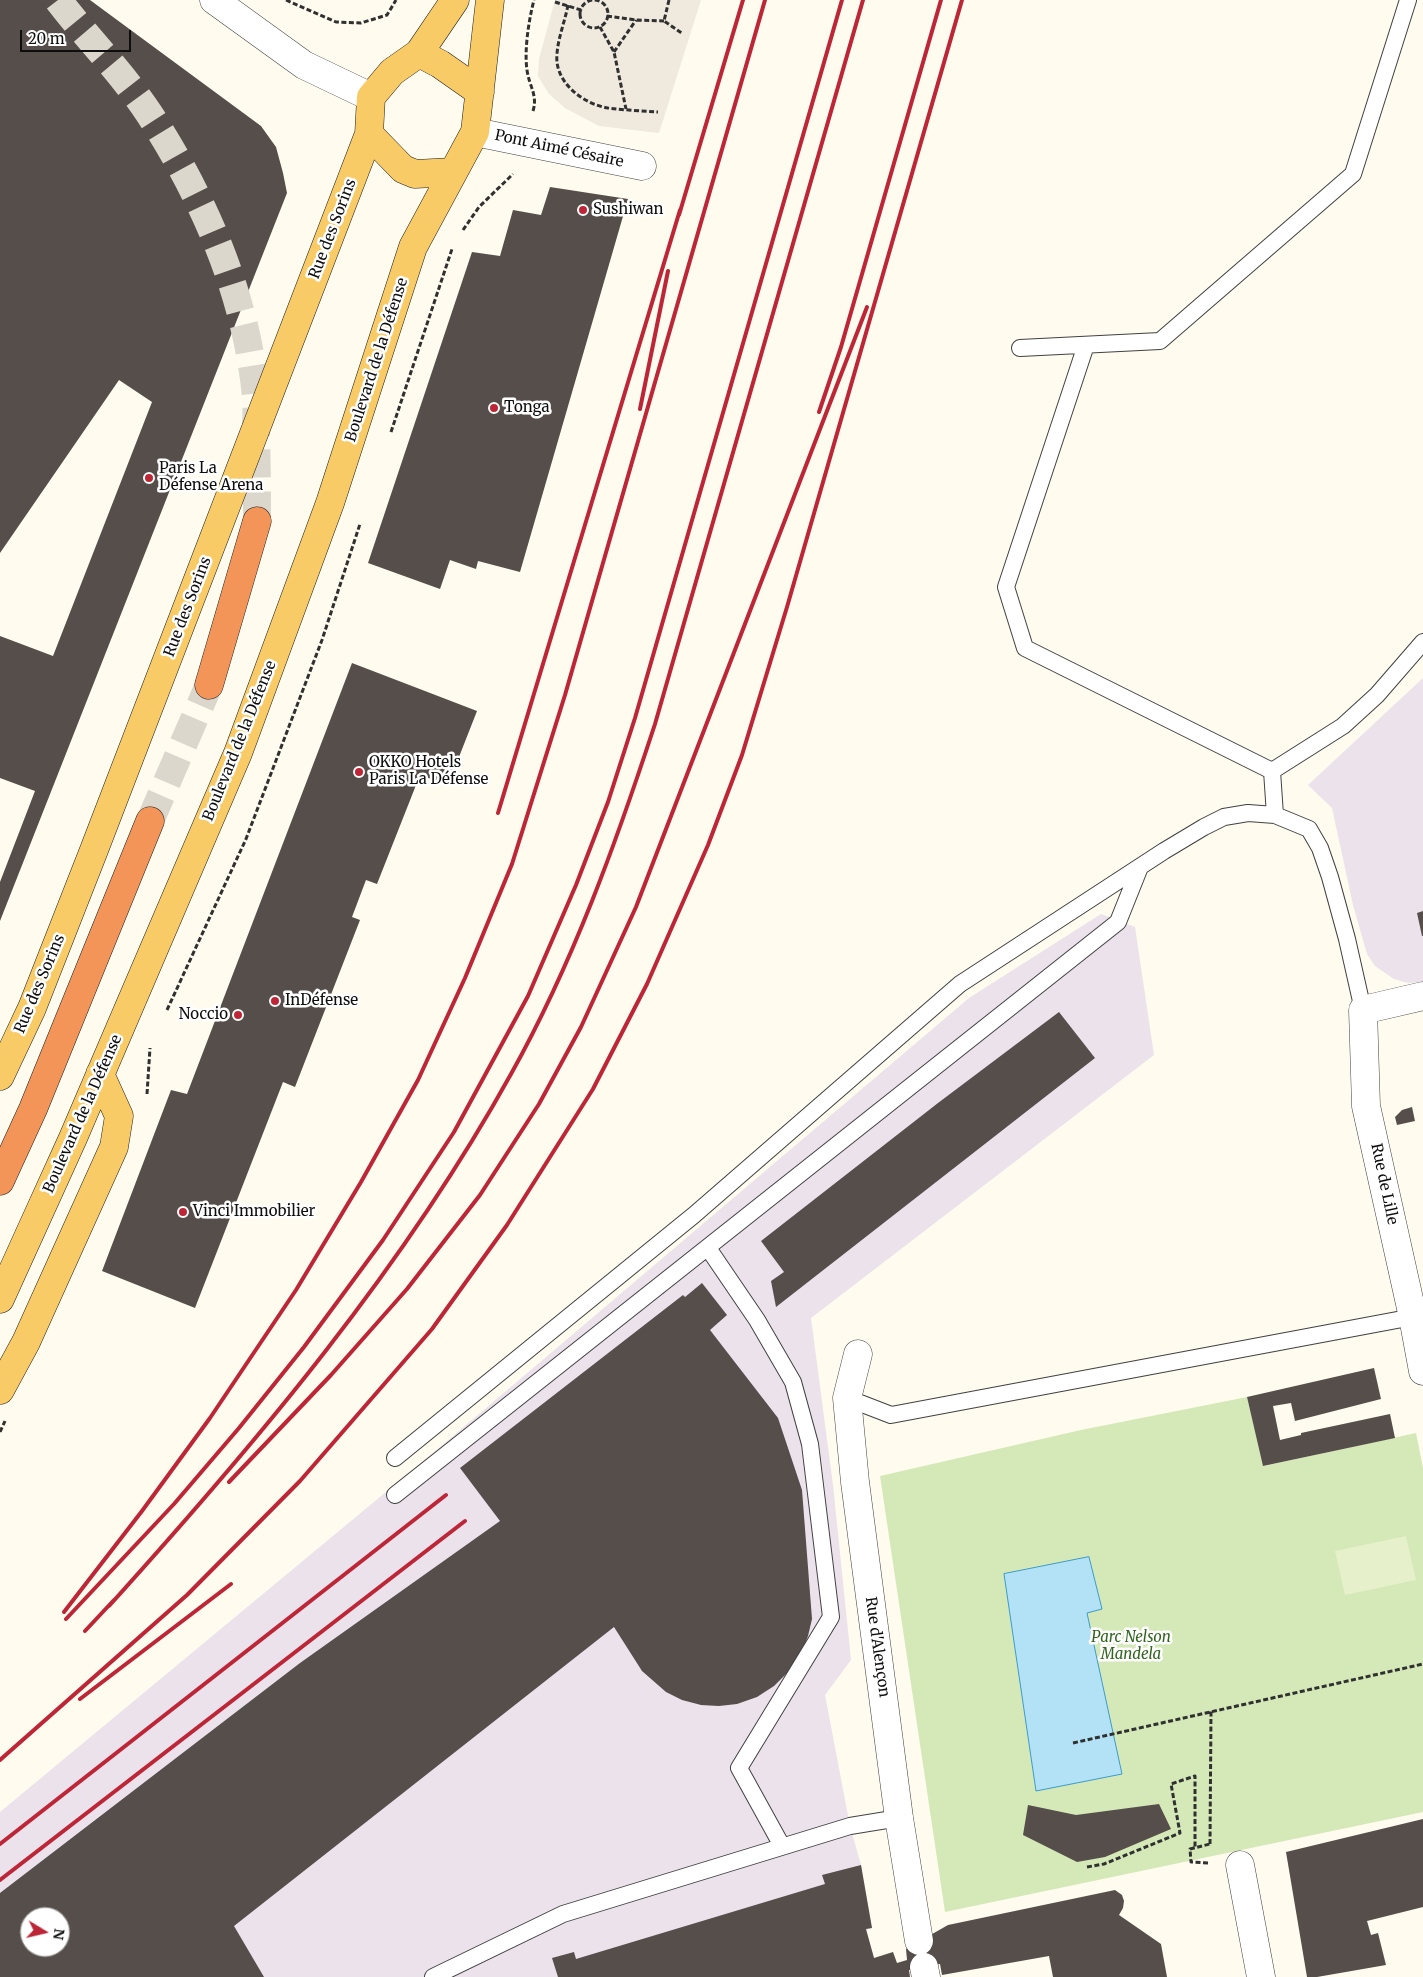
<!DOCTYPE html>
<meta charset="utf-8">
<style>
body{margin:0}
#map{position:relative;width:1423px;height:1977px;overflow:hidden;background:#fffbee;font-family:Merriweather,serif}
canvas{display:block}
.north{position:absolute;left:20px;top:1907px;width:50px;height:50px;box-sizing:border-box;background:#fff;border:1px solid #9f9f9f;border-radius:50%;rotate:99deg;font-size:14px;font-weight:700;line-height:20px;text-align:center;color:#0e0e0e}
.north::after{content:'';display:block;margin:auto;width:18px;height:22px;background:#bd2637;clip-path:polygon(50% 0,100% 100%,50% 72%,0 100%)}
.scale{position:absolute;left:20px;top:30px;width:111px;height:22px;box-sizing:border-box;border:2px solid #0e0e0e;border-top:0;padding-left:6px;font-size:15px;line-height:18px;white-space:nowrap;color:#0e0e0e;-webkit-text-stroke:4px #fff;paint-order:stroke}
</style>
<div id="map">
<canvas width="1423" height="1977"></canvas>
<div class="north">N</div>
<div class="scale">20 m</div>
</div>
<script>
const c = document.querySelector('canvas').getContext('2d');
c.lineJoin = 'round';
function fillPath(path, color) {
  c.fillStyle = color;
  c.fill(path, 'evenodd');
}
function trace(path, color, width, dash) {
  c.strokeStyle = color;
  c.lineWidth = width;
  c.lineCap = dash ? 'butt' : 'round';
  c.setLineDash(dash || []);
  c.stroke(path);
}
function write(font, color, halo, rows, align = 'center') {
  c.font = font + ' Merriweather,serif';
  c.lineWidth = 5;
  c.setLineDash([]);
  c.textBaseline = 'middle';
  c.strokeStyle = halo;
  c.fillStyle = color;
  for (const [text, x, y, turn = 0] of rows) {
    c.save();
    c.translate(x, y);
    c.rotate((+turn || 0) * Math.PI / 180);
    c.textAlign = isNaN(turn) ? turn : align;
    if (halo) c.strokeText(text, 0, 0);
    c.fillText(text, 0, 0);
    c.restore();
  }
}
fillPath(new Path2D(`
 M1423,678V982L1408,983L1394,979L1375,966L1367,954L1353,905L1332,808L1308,785Z
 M1101,914L1135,927L1154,1055L811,1318L833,1485L851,1660L825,1695L850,1826L861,1865L872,1928L866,1930L874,1958L810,1977H0V1812L433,1453L969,998ZM30,1917H60V1947H30Z`), '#ebe2ec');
fillPath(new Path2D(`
 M1247,1397L1264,1466L1416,1433L1423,1468V1812L945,1912L880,1476L1081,1430Z`), '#d5e9b8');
fillPath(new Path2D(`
 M1406,1536L1416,1580L1345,1595L1335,1551Z`), '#e6f0ca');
fillPath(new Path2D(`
 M555,0H701L659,133L599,126L565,108L549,94L538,76L539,59Z`), '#efe9de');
const water = new Path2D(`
 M1089,1557L1102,1609L1087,1613L1122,1774L1036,1791L1004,1574Z`);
fillPath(water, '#b3e1f6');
trace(water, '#3b9ccd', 1);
fillPath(new Path2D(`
 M0,0H90L261,126L276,147L283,173L287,193L0,921V882L35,791L0,778V636L53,656L152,402L119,380L0,553Z
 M550,187L628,199L520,572L478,561L476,569L450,560L440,589L368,563L472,252L500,256L513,210L541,215Z
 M352,663L477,711L448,785L420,775L377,884L366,880L352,917L360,920L295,1087L283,1082L195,1308L102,1271L171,1090L187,1094Z
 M1423,911V936H1422L1417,913Z
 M1059,1012L1095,1058L776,1307L771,1281L784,1272L761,1241L938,1103Z
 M1412,1107L1415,1121L1397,1125L1395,1117L1402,1110Z
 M702,1283L727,1315L710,1330L778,1418L802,1490L812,1619L808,1636L801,1654L789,1671L774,1686L757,1697L737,1704L719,1706L701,1705L682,1700L666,1692L642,1671L614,1627L234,1926L264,1977H0V1893L300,1663L500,1521L460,1468L683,1295L685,1297ZM30,1917H60V1947H30Z
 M1374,1368L1381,1399L1295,1421L1291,1403L1273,1406L1280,1440L1301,1435V1433L1390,1414L1395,1438L1263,1466L1247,1397Z
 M1159,1804L1171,1829L1105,1857L1077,1862L1023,1835L1028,1805L1076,1815Z
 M1423,1819V1907L1367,1921L1371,1935L1378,1933L1386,1965L1317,1977H1307L1286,1852Z
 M861,1865L872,1928L866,1929L874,1958L893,1952L897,1963L907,1960L906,1949L948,1925L1115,1890L1122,1895L1124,1901L1123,1908L1119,1915L1161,1944L1167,1977H1053L1049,1956L942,1975L940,1964L909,1970L910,1977H558L552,1958L574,1952L576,1959L825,1884L822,1875Z`), '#564e4a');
trace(new Path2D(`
 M58,0C88,39 123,74 150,115C205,200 246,295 256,396C257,410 256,424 256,438C257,466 257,493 257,521
 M150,821L209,685`), '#dbd7cc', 28, [28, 14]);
const service = new Path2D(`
 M1086,345L1006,587L1025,648L1272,771
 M1020,348L1160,341L1353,174L1408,0
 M1275,815L1272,771L1343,726L1377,695L1423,642
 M708,1248L757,1320L793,1382L810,1444L831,1617L739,1768L782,1846
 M847,1398L891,1415L1413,1317
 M395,1458L694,1215L960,984L1164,851L1204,827L1224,817L1248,813L1275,815L1309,829L1320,848L1330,877L1347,939L1363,1010
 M395,1495L1118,922L1140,867
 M433,1977L563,1914L850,1826L899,1818`);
const minor = new Path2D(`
 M475,132L642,166
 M1423,996L1363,1010L1366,1106L1413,1317L1423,1371
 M858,1354L847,1398L855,1482L899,1818L919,1941
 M1240,1865L1261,1977
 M924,1967L926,1977`);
const tertiary = new Path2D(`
 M214,0L304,65L371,97`);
const primary = new Path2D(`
 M419,53L455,0
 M453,172L415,174L403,169L369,134L371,97L392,72L419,53L440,64L480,92
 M0,1076L32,1008L94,850L369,134
 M0,1299L73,1138L238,753L330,503L413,247L475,132L490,0
 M0,1390L26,1342L114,1147L119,1116L100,1074`);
const motorway = new Path2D(`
 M209,685L257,521
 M0,1181L33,1109L150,821`);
trace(service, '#414141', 18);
trace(minor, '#414141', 29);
trace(tertiary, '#414141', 29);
trace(primary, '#1f1f1f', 29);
trace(motorway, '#1f1f1f', 29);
trace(new Path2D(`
 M286,0L336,22L361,23L387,15L396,0
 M669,0L664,21L683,34
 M580 14a14 14 0 1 1 28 0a14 14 0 1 1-28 0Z
 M555,2L581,10
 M568,5C565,21 558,38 557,54C554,82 583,104 608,108C624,110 642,111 658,112
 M607,16L636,20L664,21
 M600,27L614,52L626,109
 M614,52L636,20
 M533,111C538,95 529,86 527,70C524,50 529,19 534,0
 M463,230L479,207L513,174
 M391,432L452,249
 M167,1010L246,839L322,640L360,524
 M147,1094L150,1048
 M0,1432L5,1421
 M1073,1743L1423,1664
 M1210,1844L1211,1711
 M1208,1863L1191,1862L1190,1849L1210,1844
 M1087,1867L1104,1864L1180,1833L1171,1784L1195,1776V1848`), '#303030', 3, [5, 2.5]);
trace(service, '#fff', 16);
trace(minor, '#fff', 28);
trace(tertiary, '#fff', 28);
trace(primary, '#f8cb66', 28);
trace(motorway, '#f39558', 28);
trace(new Path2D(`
 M679,215L743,0
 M640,409L668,271
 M819,412L841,347L941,0
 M498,813L680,210
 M229,1482L331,1375L407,1289L480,1195L539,1104L581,1027L636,907L867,307
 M109,1606C258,1441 403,1269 511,1074C573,963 616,843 655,724L863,0
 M64,1612L142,1511L210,1418L296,1290L361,1182L418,1080L465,978L512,864L565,695L765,0
 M66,1619L174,1504L239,1428L304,1347L383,1240L454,1132L528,996L576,885L608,802L635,718L842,0
 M85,1631L114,1600
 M80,1699L231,1584
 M0,1760L187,1595L300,1481L432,1329L507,1225L593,1089L647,984L708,845L742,755L787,607L962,0
 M0,1844L446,1495
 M0,1880L465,1521`), '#bd2637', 4);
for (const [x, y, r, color] of [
 [583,210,5,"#bd2637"],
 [494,408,5,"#bd2637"],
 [149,478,5,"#bd2637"],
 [359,772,5,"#bd2637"],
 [275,1001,5,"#bd2637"],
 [238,1015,5,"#bd2637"],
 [183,1212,5,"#bd2637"]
]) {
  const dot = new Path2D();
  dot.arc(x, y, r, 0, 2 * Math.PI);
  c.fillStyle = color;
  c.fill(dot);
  trace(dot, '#fff', 2);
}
write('15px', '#0e0e0e', '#fff', [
 ["Pont Aimé Césaire",559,149,12],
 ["Rue des Sorins",333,229,-69],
 ["Boulevard de la Défense",377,360,-72],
 ["Rue des Sorins",188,607,-69],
 ["Boulevard de la Défense",240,741,-68],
 ["Rue des Sorins",40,984,-67],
 ["Boulevard de la Défense",83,1114,-66],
 ["Rue de Lille",1384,1184,78],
 ["Rue d'Alençon",877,1647,82]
]);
write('15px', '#0e0e0e', '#fff', [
 ["Sushiwan",593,210],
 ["Tonga",504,408],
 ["Paris La",159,469],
 ["Défense Arena",159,486],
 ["OKKO Hotels",369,763],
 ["Paris La Défense",369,780],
 ["InDéfense",285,1001],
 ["Noccio",228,1015,"right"],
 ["Vinci Immobilier",193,1212]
], 'left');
write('italic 15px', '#31651e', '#fff', [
 ["Parc Nelson",1131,1638],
 ["Mandela",1131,1655]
]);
</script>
